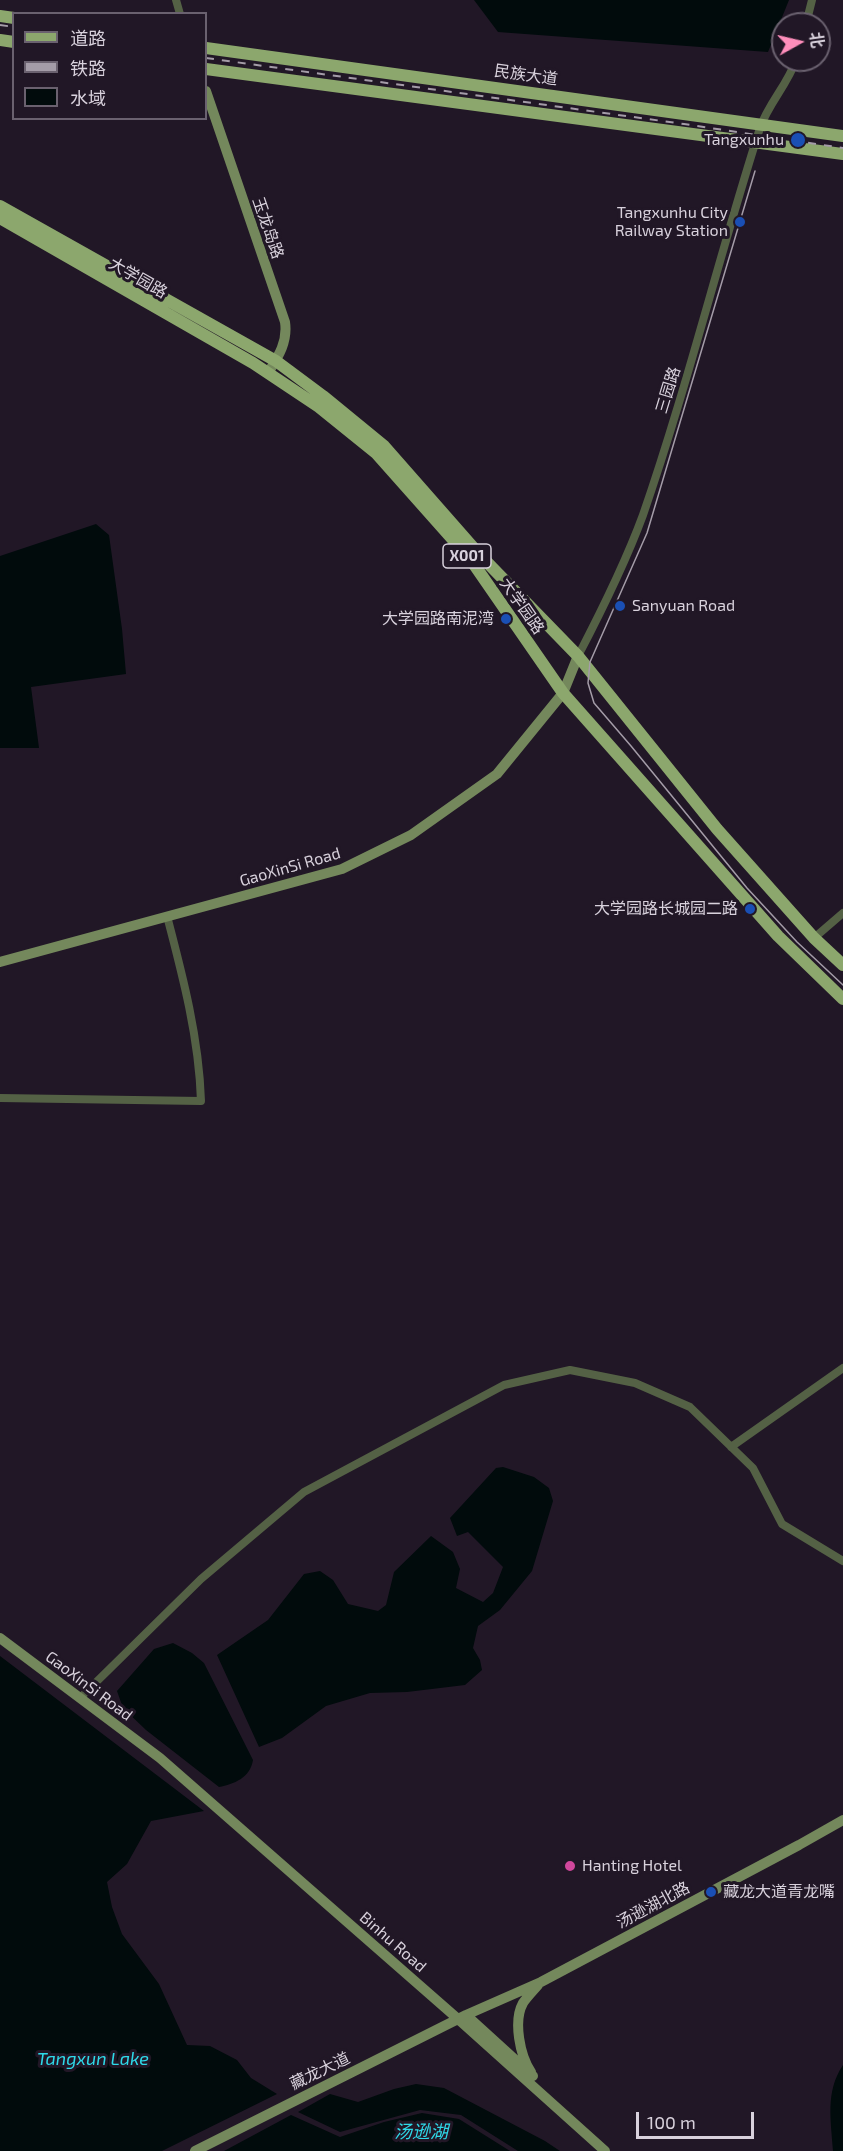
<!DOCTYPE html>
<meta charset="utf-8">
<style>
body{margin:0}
#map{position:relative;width:843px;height:2151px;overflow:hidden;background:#211726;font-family:"Exo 2","Noto Sans SC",sans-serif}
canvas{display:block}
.legend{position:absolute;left:12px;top:12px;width:195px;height:108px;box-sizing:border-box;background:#211726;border:2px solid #6a616f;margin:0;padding:8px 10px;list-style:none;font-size:18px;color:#d8d1dc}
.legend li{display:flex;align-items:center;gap:12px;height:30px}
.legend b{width:30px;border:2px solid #6a616f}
.north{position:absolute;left:771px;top:12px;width:60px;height:60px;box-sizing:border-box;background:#211726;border:2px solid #6a616f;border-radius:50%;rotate:82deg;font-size:16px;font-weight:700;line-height:24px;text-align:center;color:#d8d1dc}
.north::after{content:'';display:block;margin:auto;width:21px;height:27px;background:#fe8ebb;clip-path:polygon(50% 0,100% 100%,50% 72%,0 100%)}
.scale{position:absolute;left:636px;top:2112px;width:118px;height:27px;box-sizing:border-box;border:3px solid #d8d1dc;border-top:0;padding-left:8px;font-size:18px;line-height:21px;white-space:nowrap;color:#d8d1dc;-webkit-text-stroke:4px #211726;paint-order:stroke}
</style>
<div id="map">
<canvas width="843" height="2151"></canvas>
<ul class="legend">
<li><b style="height:8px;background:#8ca76d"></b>道路</li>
<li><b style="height:8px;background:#a49ca8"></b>铁路</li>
<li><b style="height:16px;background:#010b0c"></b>水域</li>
</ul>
<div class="north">北</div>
<div class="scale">100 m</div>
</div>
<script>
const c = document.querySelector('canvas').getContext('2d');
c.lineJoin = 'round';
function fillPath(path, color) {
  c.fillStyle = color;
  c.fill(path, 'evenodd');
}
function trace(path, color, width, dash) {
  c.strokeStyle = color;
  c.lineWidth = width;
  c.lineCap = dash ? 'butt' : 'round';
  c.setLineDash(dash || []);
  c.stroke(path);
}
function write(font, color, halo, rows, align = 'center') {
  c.font = font + ' "Exo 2","Noto Sans SC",sans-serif';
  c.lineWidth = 6;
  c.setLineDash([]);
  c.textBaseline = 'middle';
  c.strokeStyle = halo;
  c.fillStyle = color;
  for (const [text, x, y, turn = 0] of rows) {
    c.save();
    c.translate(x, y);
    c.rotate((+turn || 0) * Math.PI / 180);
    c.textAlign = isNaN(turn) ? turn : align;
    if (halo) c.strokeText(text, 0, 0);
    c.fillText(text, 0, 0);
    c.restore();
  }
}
fillPath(new Path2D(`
 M474,0H789L768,52L498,32Z
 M96,524L109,535L122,629L126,674L31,687L39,748H0V556Z
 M503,1467L534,1477L549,1488L553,1501L532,1571L500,1610L478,1626L473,1648L480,1660L482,1670L465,1685L407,1692L370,1693L326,1706L282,1738L259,1747L217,1655L268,1620L304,1574L320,1571L333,1580L348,1604L378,1611L386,1605L394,1572L431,1536L453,1552L460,1569L456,1588L483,1602L493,1593L503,1567L468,1532L457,1536L450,1518L496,1468Z
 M173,1643L192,1653L204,1663L253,1760C250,1778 234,1784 219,1787L146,1730L123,1708L117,1691L154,1649Z
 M0,1656L204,1811L151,1821L127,1864L107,1882L112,1907L122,1934L159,1984L187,2045L210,2046L237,2060L251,2078L277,2094L162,2151H0Z
 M843,2065V2151H833C831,2120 825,2092 843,2065Z
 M416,2084L444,2088L545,2141L560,2151H518L461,2115L420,2110L340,2132L298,2112L330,2094L358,2102L394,2089Z
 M422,2113L459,2119L510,2151H224L291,2115L340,2137L384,2122Z`), '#010b0c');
trace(new Path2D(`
 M176,0L180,14
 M806,24L812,0
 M578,656C602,610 625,564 643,515C687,388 719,256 760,128C768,104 788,84 796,60
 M814,938L843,913
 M0,1098L201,1101C199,1038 183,977 167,916
 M731,1447L843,1368
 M80,1698L201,1579L304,1492L504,1385L570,1370L635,1383L690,1407L753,1468L782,1524L843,1561`), '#546145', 8);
trace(new Path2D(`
 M206,91L285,322C288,342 278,357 268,373
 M0,962L342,869L411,835L497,774L563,693L578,656
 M0,1638L160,1758L458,2019L605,2151
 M466,2015L533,2076
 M531,2072C520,2056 513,2021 523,2003C527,1997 533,1991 538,1985
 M195,2151L466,2015L541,1982L799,1845L843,1820`), '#74885c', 10);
trace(new Path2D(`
 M0,16L14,18
 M0,40L14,42
 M206,48L843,136
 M206,69L843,154
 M0,206L276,361L323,396L384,446L478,553L578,656L717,829L814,938L843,965
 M0,218L253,363L319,407L376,453L471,560L563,693L778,936L843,999`), '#8ca76d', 12);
trace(new Path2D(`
 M755,171L647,533L590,662L588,683L594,703L631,746L747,888L797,942L843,985`), '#a49ca8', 1.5);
trace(new Path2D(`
 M0,25L14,27
 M206,58L684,124L843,148`), '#a49ca8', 2, [8, 8]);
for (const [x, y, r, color] of [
 [798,140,8,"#1a4fb4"],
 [740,222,6,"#1a4fb4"],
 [620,606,6,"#1a4fb4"],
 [506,619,6,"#1a4fb4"],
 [750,909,6,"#1a4fb4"],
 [570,1866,6,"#d1479c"],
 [711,1892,6,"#1a4fb4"]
]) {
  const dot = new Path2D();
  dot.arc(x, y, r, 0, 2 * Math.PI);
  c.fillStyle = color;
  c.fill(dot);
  trace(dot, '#211726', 2);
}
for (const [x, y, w] of [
 [467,556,48]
]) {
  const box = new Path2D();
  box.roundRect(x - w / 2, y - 12, w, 24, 4.5);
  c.fillStyle = '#211726';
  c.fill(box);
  trace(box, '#d8d1dc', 1.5);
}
write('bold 15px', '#d8d1dc', null, [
 ["X001",467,556]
]);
write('16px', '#d8d1dc', '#211726', [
 ["民族大道",526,75,8],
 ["玉龙岛路",268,228,71],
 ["大学园路",138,278,30],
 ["三园路",668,390,-73],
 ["大学园路",522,606,55],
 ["GaoXinSi Road",290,867,-16],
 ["GaoXinSi Road",89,1686,37],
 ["汤逊湖北路",653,1905,-28],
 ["Binhu Road",393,1942,41],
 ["藏龙大道",320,2071,-26]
]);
write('16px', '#d8d1dc', '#211726', [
 ["Tangxunhu",784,140],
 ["Tangxunhu City",728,213],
 ["Railway Station",728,231],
 ["Sanyuan Road",632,606,"left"],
 ["大学园路南泥湾",494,619],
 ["大学园路长城园二路",738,909],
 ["Hanting Hotel",582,1866,"left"],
 ["藏龙大道青龙嘴",723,1892,"left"]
], 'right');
write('italic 18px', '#2ed9e9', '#211726', [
 ["Tangxun Lake",93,2059],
 ["汤逊湖",421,2132]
]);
</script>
